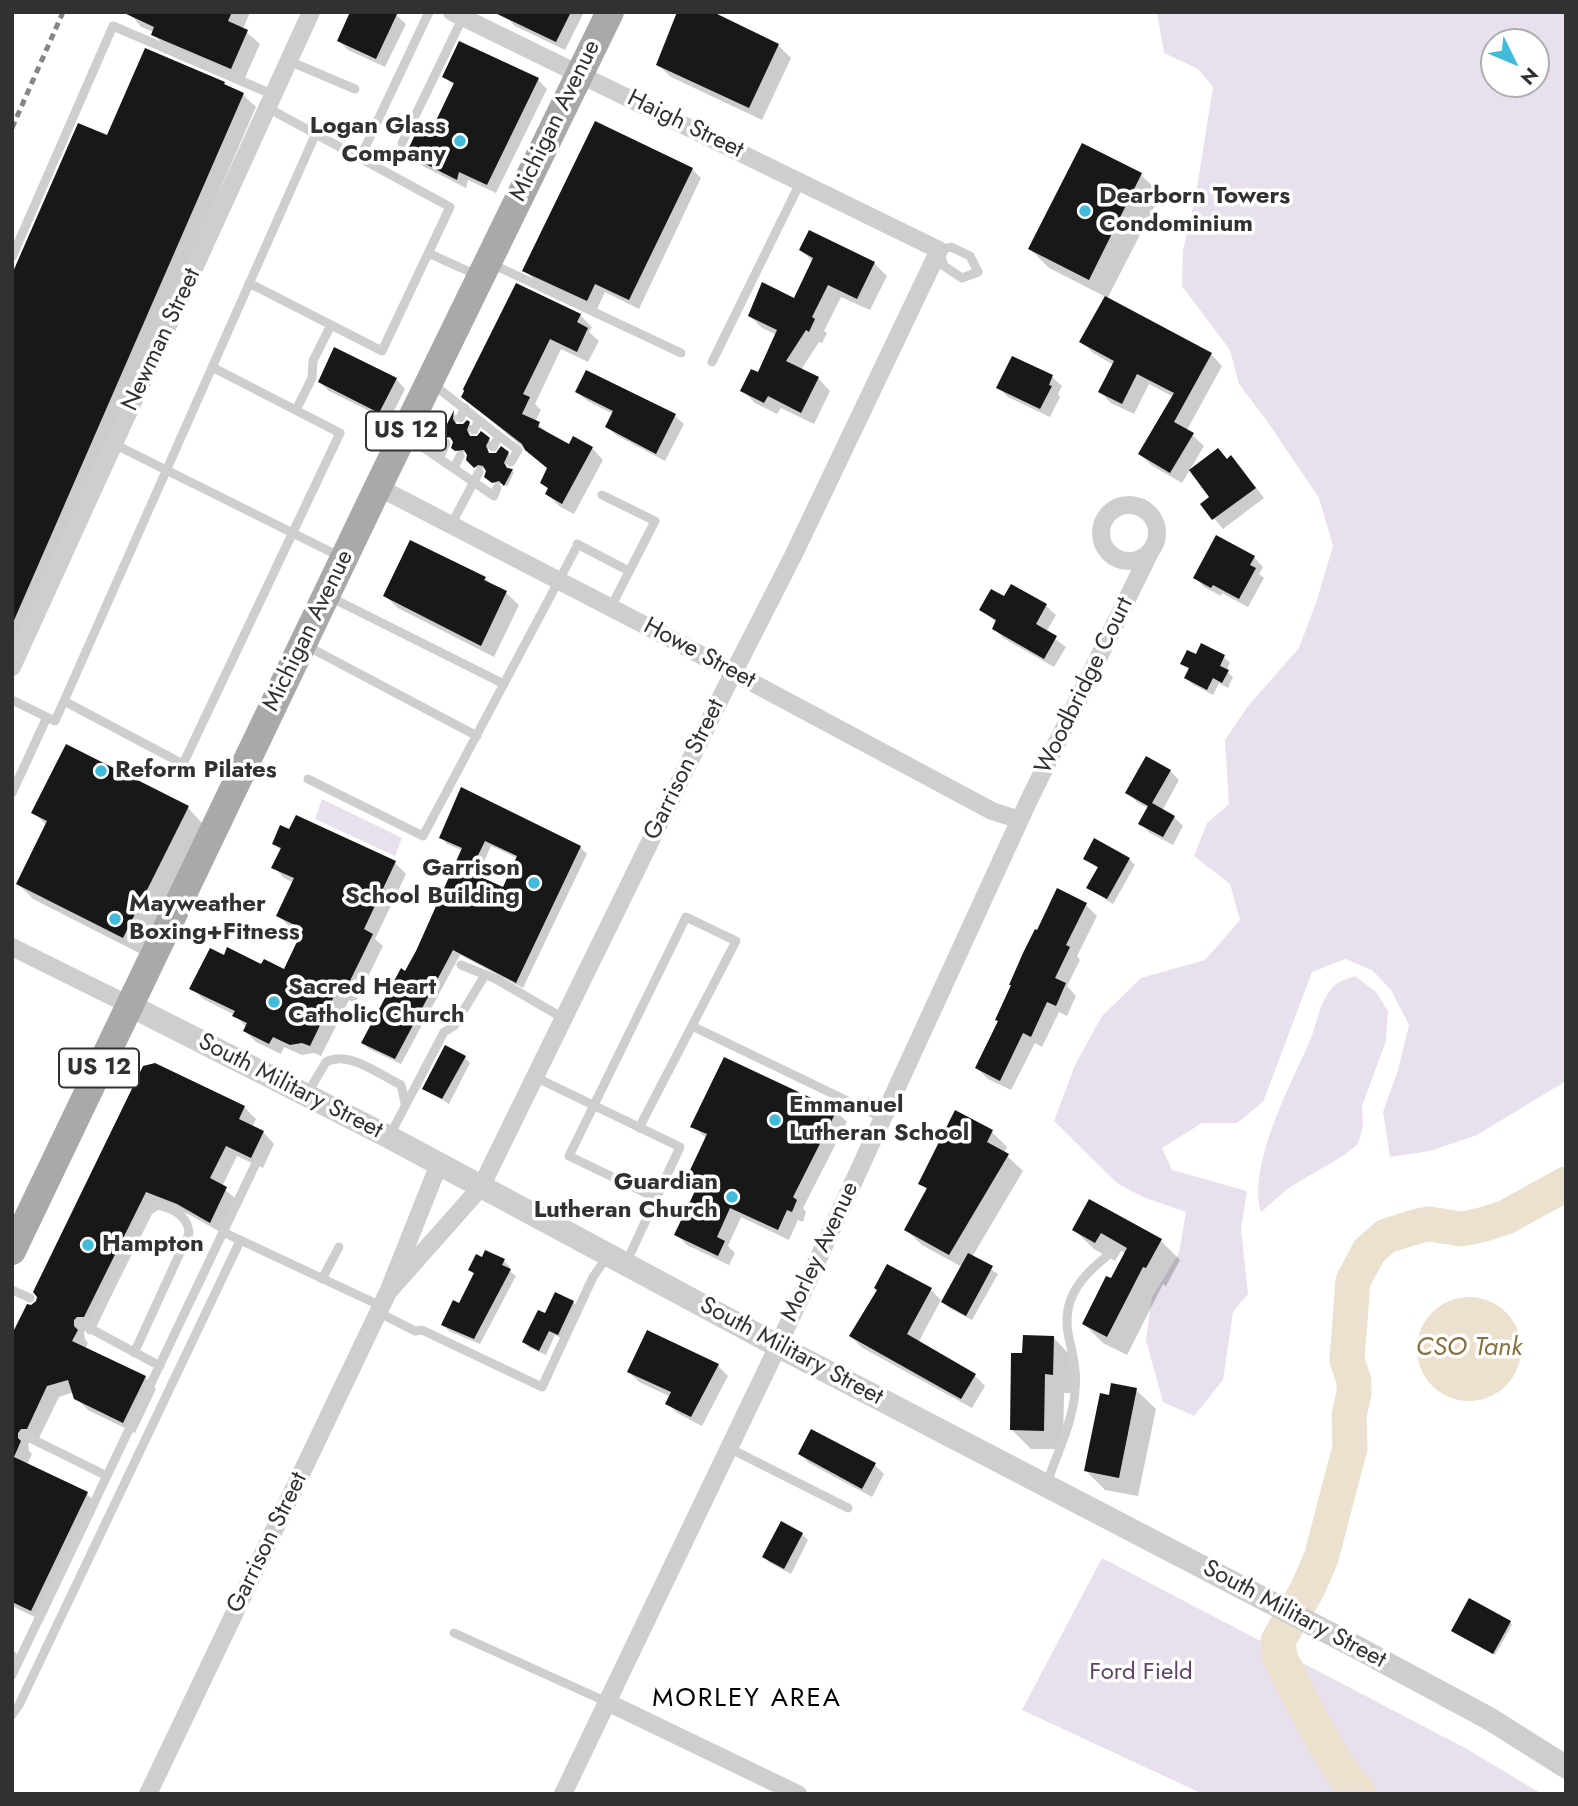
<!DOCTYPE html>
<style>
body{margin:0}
#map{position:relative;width:1578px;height:1806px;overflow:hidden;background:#fff;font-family:Jost,sans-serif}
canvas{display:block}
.frame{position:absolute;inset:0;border:14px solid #313131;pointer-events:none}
.north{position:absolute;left:1480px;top:28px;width:70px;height:70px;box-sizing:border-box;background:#fff;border:2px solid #adadad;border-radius:50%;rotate:133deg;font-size:19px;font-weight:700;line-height:28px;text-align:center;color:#313131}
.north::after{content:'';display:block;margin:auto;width:24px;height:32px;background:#40bbda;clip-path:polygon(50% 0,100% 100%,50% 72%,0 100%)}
</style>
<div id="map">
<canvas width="1578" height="1806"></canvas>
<div class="frame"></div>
<div class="north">N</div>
</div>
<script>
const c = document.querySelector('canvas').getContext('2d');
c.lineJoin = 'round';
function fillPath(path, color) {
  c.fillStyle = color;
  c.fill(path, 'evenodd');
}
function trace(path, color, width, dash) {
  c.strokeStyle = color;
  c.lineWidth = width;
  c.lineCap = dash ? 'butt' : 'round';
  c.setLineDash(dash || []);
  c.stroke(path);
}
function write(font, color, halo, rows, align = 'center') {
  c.font = font + ' Jost,sans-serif';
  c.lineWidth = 7;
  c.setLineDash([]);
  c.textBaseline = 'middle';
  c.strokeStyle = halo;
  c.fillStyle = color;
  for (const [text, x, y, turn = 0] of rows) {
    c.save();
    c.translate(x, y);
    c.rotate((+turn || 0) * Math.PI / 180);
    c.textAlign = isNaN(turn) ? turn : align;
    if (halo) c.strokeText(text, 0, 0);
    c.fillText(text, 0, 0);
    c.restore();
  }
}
fillPath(new Path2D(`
 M1157,12H1566V1081L1477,1135L1430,1151L1390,1157L1383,1112L1398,1070L1409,1025L1391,990L1372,970L1345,959L1312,972L1263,1102L1237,1123H1202L1162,1148L1172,1170L1247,1191L1241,1229L1248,1294L1233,1312L1223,1380L1194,1416L1163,1402L1146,1340L1152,1297L1179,1253L1186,1212L1143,1197L1118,1184L1054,1121L1075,1065L1102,1016L1141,978L1205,960L1240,920L1230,884L1194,856L1207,823L1229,804L1225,740L1248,706L1299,648L1317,600L1333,546L1319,498L1267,421L1239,384L1230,350L1182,286L1183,251L1196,194L1213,87L1198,69L1164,53ZM1494,42H1536V84H1494Z
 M322,799L402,838L395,856L315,819Z
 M1355,976L1376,992L1388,1011L1386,1041L1362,1106L1363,1126L1358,1144L1346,1154L1290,1187L1261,1212C1247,1164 1292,1083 1311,1038C1318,1020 1319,1004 1331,989C1336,982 1347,979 1355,976Z
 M1102,1558L1467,1749L1542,1794H1203L1022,1710Z`), '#e9e0ed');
fillPath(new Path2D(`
 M1417 1349a52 52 0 1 1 104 0a52 52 0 1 1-104 0Z`), '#ebe1ce');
fillPath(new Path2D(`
 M129,12H250L243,29L260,44L244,80L166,47L153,34L154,32L141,27Z
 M509,12H584L565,50L515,26L506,17Z
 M396,15L406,24L385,67L348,50L339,40Z
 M778,45L791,58L762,120L671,77L658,65Z
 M445,77L538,80L547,89L496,193L468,180L466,188L417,163L408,154L433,131L455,87Z
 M224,83L229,88L243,95L256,107L12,666V279L108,138Z
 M1082,145L1141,175L1161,194L1107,299L1211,354L1222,366L1187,430L1204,446L1182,483L1151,465L1140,454L1174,397L1149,384L1134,414L1111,403L1100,392L1114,365L1093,353L1082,342L1106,297L1049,268L1030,249Z
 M692,169L701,178L639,309L605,292L597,309L534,280L525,270Z
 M801,250L874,263L887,276L870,310L841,297L824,331L827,333L822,343L819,342L801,370L818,378L830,391L814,424L781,408L777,414L755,403L742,390L759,374L777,335L762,328L750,316L794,301L813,262Z
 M580,315L592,327L589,332L599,341L588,362L561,349L535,404L541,410L535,422L551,435L569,446L592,448L603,460L574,514L559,506L547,494L549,490L542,483L549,469L463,397Z
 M587,372L675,416L684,424L665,461L616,435L607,427L613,414L586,400L577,392Z
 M1052,377L1062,386L1058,394L1060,397L1050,417L1008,397L998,387Z
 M396,379L405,389L389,421L329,391L320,382Z
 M455,413L457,426H464L467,422L472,426L469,433L471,438H478L482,433L491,442L488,450L490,455L508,453L510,456L506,466L514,472L507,487L503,483L496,485L489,479L486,468L478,469L468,460L467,452L459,453L453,447V439L442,437Z
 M1218,450L1228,460L1231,458L1240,467L1264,498L1223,529L1202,504L1211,497Z
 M1254,557L1263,567L1259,574L1264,578L1248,607L1222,593L1221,596L1204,587L1195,577Z
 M485,578L493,586L506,593L519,605L494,657L398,608L385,596Z
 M1012,586L1046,606L1056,615L1046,632L1066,647L1054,667L1003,638L994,628L997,623L981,610L1005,598Z
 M1224,657L1230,663L1226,671L1233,677L1228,688L1219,683L1213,695L1192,684L1186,678L1190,670L1182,663Z
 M1170,771L1179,780L1162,811L1174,817L1183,826L1173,845L1150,833L1141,824L1149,809L1137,802L1128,793Z
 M188,808L203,824L139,953L33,899L18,884L47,826L33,812Z
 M441,837L580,847L587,854L523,988L460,955L401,1064L369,1049L363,1043L406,973L463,851L447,844ZM491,846L517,858L504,890L477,877Z
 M274,843L395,863L406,874L375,939L383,946L355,1003L349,1000L321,1056L314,1053L302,1055L284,1047L281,1054L256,1042L245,1031L247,1028L235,1015L203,999L192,988L224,957L284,971L303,933L289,926L278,915L294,883L284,878L274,867L281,851Z
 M1085,859H1129L1135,865L1113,904L1088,888L1099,869Z
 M1086,905L1097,916L1077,956L1080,960L1067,986L1076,996L1067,1016L1059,1012L1042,1047L1035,1043L1011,1090L988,1079L977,1068Z
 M464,1057L470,1063L449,1104L424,1088Z
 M144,1067L244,1107L256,1119L252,1127L263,1132L274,1144L263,1168L237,1156L222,1187L237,1200L222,1233L190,1215L158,1202L95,1328H89L84,1332L85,1339L88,1343L85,1349L145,1377L156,1389L135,1433L88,1410L76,1398L74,1392L59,1397L38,1440H32L28,1444L29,1451L32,1454L27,1465L87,1494L98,1505L43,1621L12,1606V1420L32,1307L38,1302Z
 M836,1111L847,1122L803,1208L806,1212L803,1222L798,1220L789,1240L741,1217L728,1246L735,1253L729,1265L687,1245L676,1234L696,1192L686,1183L707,1139L693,1126Z
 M992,1132L1007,1147L1004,1153L1023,1171L972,1257L998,1274L972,1320L949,1308L943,1302L962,1267L922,1245L906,1230L928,1191L920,1183Z
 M1090,1202L1161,1241L1180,1260L1166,1286L1163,1284L1127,1355L1103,1343L1084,1324L1126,1254L1121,1251L1115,1261L1094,1249L1074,1230Z
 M482,1259L504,1261L510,1267L508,1270L516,1276L480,1344L449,1331L443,1325L460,1306L475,1275L470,1270Z
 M888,1266L931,1290L941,1300L918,1343L975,1376L985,1386L972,1408L861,1347L851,1336L878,1290Z
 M573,1302L579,1308L565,1340L555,1335L546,1355L530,1348L524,1342L546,1315Z
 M647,1332L718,1366L728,1376L702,1426L677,1413L667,1403L671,1397L639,1382L629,1372Z
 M1053,1337L1072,1357L1071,1393H1064L1063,1449H1031L1012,1430L1024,1355Z
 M1136,1390L1156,1409L1138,1496L1105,1490L1086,1471L1110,1397Z
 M800,1454L875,1465L884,1474L872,1497L809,1463Z
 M802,1534L808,1540L791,1574L770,1563L764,1557Z
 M1510,1622L1512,1625L1495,1655L1453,1631Z
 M12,1649L17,1654L12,1664Z`), '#0003');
trace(new Path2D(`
 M1359,1794C1324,1752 1305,1705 1280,1658L1278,1641L1308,1588L1321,1558L1347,1459L1350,1448L1349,1415L1354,1393V1381L1347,1360L1353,1281L1369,1251L1386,1236L1418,1226L1429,1224L1462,1229L1485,1224L1506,1217L1566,1184`), '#ebe1ce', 35);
fillPath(new Path2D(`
 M122,12H232L228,21L248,30L231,69L151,35L154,27Z
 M350,12H398L376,59L337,41Z
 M493,12H571L556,42Z
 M677,12H713L779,44L749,108L656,65Z
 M459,41L539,78L487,185L459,172L457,180L406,154L420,124L432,129L454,83L442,77Z
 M145,48L225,82L224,84L244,93L12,625V274L78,123L107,135Z
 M595,121L693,168L629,300L595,284L587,301L522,271Z
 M1082,143L1142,173L1089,280L1028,249Z
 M809,230L875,262L857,299L828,285L812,317L815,319L809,332L806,330L786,361L819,377L801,413L768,396L764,403L740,391L751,369L758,372L777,330L748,316L762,282L794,298L813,258L799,250Z
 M516,283L581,314L577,322L588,328L577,352L550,339L523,394L530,397L522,414L540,422L538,427L569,444L573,436L593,447L562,504L545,494L548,488L540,483L547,468L525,450L522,444L461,397L464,391L463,389Z
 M1105,296L1212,353L1174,422L1194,433L1170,473L1138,454L1174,393L1137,374L1122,404L1098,392L1114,361L1079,342Z
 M334,347L397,378L379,413L318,382Z
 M1012,356L1053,375L1049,385L1052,386L1040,409L996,388Z
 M586,370L676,414L656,454L605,427L613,411L575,392Z
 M454,410L453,419L456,424H463L467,420L470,422L467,430L470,436H477L481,431L490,438L486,446L489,453H496L501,446L509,452L504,463L507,468L513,469L504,486L499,481L492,483L484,477L486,471L483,466L478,465L474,468L466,460L467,455L464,450L455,451L451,448L453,442L450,437L440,438Z
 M1218,448L1227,459L1231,455L1256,488L1212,520L1200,504L1209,497L1189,470Z
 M1216,535L1255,556L1250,565L1256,568L1239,599L1213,585L1211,588L1193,578Z
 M410,540L486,577L484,580L507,591L481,646L383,596Z
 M1011,584L1047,604L1036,624L1057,636L1044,659L992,629L996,620L979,610L991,589L1004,596Z
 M1201,643L1225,655L1220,666L1229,670L1222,683L1213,678L1207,690L1184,678L1189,668L1180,664L1187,650L1196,654Z
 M66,744L189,806L123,938L16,884L47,821L31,813Z
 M1146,756L1171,770L1152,803L1175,816L1163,837L1138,824L1148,806L1125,793Z
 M461,787L581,846L516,983L453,950L395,1059L361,1043L401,968L405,971L416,951L462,848L439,838ZM485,841L517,856L503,887L470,872Z
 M296,815L396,861L364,929L373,934L344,993L337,990L310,1046L302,1043L290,1045L273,1037L269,1044L243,1031L247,1023L232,1016L235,1011L189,989L210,948L224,955L227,947L261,964L264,959L284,969L303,929L276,916L294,878L271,868L281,848L272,844L280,825L289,829Z
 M1094,838L1130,858L1107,899L1086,888L1098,867L1083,859Z
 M1057,888L1087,903L1066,945L1070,947L1055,978L1066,983L1056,1006L1047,1002L1031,1037L1023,1033L1000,1081L975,1068L998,1021L995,1020L1011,985H1009L1023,953L1035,929L1037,930Z
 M445,1045L466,1056L442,1099L422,1089Z
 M724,1057L837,1110L793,1197L797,1200L792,1212L787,1210L778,1230L730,1208L717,1237L725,1241L718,1256L674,1235L696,1189L684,1183L707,1134L690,1127Z
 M155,1063L245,1106L239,1119L264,1131L251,1158L226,1146L210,1178L227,1187L210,1223L177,1204L146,1192L84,1317H77L74,1320V1326L78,1330L72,1341L146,1376L123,1423L74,1399L68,1380L47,1386L27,1429H21L18,1433V1438L21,1441L14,1457L88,1492L31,1611L12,1602V1334L27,1304L31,1305L36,1301L37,1297L33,1292L143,1066Z
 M955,1110L993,1130L987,1142L1009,1154L949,1255L904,1230L927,1188L918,1184Z
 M1089,1199L1162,1239L1146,1268L1143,1267L1107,1337L1082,1324L1106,1276L1111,1278L1127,1248L1101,1233L1095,1243L1072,1230Z
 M485,1250L505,1259L502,1265L511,1269L474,1339L441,1325L453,1300L459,1303L474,1273L468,1270L476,1254L482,1257Z
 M968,1253L993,1266L966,1316L941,1302Z
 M887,1264L932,1288L907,1334L976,1374L961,1399L849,1336L877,1290L874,1288Z
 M555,1292L574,1301L558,1335L549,1331L539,1351L522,1342L538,1310L545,1313Z
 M647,1330L719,1364L691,1417L665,1404L671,1392L627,1372Z
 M1023,1335L1054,1336L1053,1375L1045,1374L1044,1431L1010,1430L1011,1353H1022Z
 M1111,1383L1137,1388L1119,1478L1084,1471L1100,1393L1109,1395Z
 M811,1429L876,1463L862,1489L798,1454Z
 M781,1521L803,1533L784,1569L762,1557Z
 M1469,1598L1511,1621L1493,1654L1451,1631Z`), '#181818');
trace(new Path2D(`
 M289,61L355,89
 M402,143L463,17
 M360,158L429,12
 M951,247L970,256L978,272L962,278L944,266L939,250Z
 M428,253L479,276
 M12,257L113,26L274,95
 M492,264L681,353
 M249,283L382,351L450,207L268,108
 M712,362L801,181
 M212,367L340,433L183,764L64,701L316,133
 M434,385L499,436L493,447
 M296,410L312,378L313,361L331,325
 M460,418L465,408
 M474,430L479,420
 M405,435L494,496L497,488
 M499,436L518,450L511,462
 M114,444L341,557
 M439,458L446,443
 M454,468L460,456
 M602,495L655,521L611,607
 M451,525L479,472
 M577,544L629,571
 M328,596L504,684
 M305,645L477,736
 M12,700L55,721L64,701
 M308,779L423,836L575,550
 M12,793L47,717
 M461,965L496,979L563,1018
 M692,1026L883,1118
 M535,1077L680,1147L626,1263
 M307,1094L326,1062C349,1050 380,1075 401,1085L405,1103
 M639,1128L736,941L686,917L569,1156L656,1198
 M390,1135L444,1032L454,1026L485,975
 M223,1232L381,1306
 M322,1279L339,1247
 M12,1290L30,1298
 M378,1312L415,1331L422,1330L542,1387L593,1277L607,1257
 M80,1323L160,1366
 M90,1330L145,1214L157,1205C173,1208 188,1216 189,1233L134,1353
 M24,1435L107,1476
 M729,1448L848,1508
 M1047,1483C1057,1453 1073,1422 1075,1391C1077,1372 1073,1356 1069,1338C1060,1299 1082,1275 1111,1253
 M454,1633L607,1702
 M12,1675L257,1161
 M12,1715L19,1705L240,1241`), '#cecece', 9);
trace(new Path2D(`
 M378,487L656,631L992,811L1020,820
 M1101 533a28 28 0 1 1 56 0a28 28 0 1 1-56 0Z
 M12,667L311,12
 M12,947L129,1005
 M388,1292L481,1187L722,695L793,556L939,250L452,12
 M607,1702L798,1794
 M148,1794L388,1292L439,1164
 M563,1794L778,1346L1029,800L1150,552`), '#cecece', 18);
trace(new Path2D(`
 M129,1005L389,1137L778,1346L1358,1648L1490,1719L1566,1767`), '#cecece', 23);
trace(new Path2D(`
 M12,1251L378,487L610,12`), '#a9a9a9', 28);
trace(new Path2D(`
 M12,128L63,12`), '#868686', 5, [7, 5]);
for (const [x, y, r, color] of [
 [460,141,7,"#40bbda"],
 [1085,211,7,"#40bbda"],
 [101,771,7,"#40bbda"],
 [534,883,7,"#40bbda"],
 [115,919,7,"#40bbda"],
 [274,1002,7,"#40bbda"],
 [775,1120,7,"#40bbda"],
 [732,1197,7,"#40bbda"],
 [88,1245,7,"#40bbda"]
]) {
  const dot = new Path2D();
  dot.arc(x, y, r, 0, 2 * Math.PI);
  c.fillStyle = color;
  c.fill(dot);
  trace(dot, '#fff', 2.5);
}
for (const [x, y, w] of [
 [406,431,80],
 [99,1068,80]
]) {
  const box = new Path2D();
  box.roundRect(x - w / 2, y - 19.5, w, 39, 5);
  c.fillStyle = '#fff';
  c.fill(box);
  trace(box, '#313131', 2);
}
write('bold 23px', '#313131', null, [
 ["US 12",406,431],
 ["US 12",99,1068]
]);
write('24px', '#313131', '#fff', [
 ["Michigan Avenue",556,121,-64],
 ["Haigh Street",685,125,26],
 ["Newman Street",162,340,-65],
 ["Michigan Avenue",309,631,-64],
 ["Howe Street",699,654,28],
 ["Woodbridge Court",1085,686,-64],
 ["Garrison Street",685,770,-64],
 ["South Military Street",290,1087,27],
 ["Morley Avenue",821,1252,-65],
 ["South Military Street",791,1352,28],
 ["Garrison Street",268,1543,-64],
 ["South Military Street",1294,1615,28]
]);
write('bold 24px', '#313131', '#fff', [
 ["Logan Glass",446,127,"right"],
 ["Company",446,155,"right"],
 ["Dearborn Towers",1099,197],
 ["Condominium",1099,225],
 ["Reform Pilates",115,771],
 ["Garrison",520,869,"right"],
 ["School Building",520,897,"right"],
 ["Mayweather",129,905],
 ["Boxing+Fitness",129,933],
 ["Sacred Heart",288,988],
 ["Catholic Church",288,1016],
 ["Emmanuel",789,1106],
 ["Lutheran School",789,1134],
 ["Guardian",718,1183,"right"],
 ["Lutheran Church",718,1211,"right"],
 ["Hampton",102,1245]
], 'left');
write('24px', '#62406a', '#fff', [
 ["Ford Field",1141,1673]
]);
write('italic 26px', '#897040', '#fff', [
 ["CSO Tank",1469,1349]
]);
c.letterSpacing = '2px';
write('26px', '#000', '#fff', [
 ["MORLEY AREA",747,1700]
]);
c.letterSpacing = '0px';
</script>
